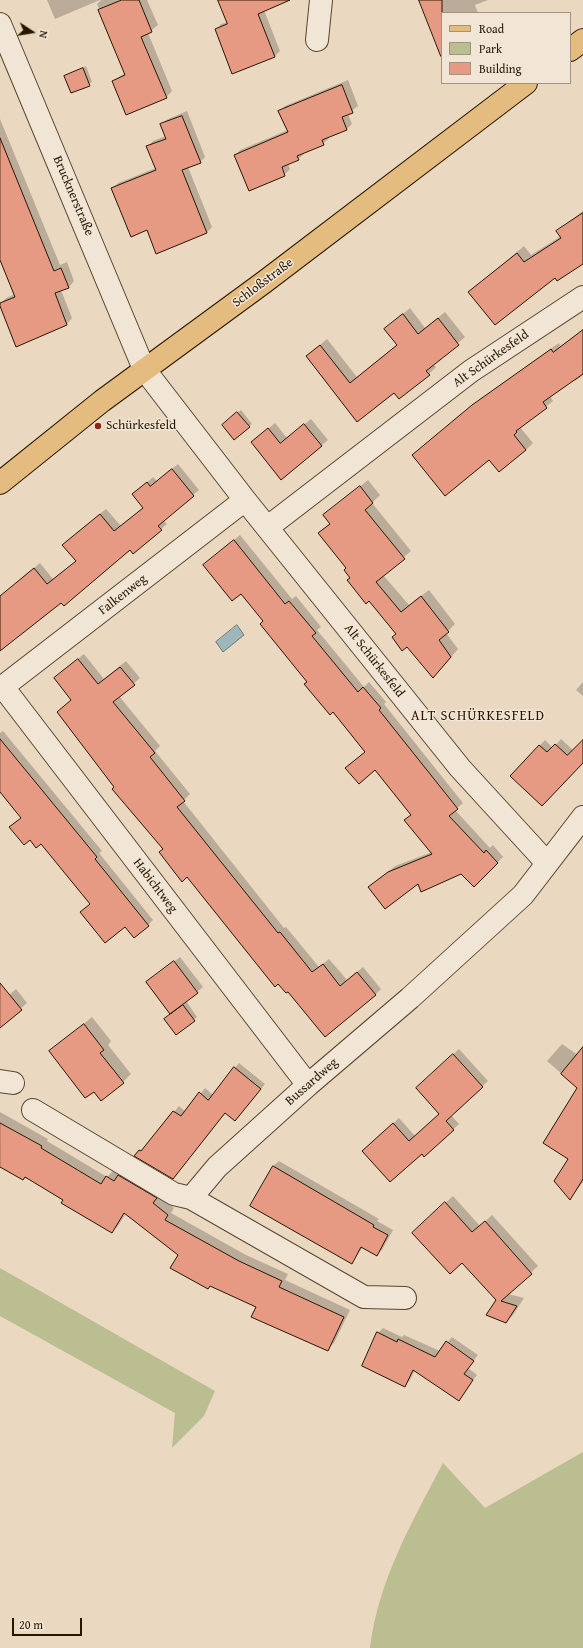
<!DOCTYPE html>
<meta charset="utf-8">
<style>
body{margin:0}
#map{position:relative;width:583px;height:1648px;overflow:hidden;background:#ead8c0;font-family:"Gentium Book Plus",serif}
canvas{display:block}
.legend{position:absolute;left:441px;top:12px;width:130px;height:72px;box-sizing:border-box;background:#f1e6d6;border:1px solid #a19380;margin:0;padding:5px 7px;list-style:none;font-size:12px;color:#281700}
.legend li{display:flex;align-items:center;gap:8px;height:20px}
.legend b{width:20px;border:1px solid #a19380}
.north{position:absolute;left:12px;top:12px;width:40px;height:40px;-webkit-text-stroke:3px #f1e6d6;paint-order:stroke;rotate:102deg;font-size:11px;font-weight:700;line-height:16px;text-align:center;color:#281700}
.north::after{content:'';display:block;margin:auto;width:14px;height:18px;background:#281700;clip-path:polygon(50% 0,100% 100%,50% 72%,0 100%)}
.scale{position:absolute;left:12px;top:1618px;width:70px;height:18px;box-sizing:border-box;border:2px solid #281700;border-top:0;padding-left:5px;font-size:12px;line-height:14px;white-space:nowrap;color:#281700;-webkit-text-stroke:3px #f1e6d6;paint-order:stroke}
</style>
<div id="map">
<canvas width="583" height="1648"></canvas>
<ul class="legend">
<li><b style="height:5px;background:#e5bc80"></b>Road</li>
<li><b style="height:11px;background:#babe90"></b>Park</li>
<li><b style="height:11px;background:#e69a84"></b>Building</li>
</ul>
<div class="north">N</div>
<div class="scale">20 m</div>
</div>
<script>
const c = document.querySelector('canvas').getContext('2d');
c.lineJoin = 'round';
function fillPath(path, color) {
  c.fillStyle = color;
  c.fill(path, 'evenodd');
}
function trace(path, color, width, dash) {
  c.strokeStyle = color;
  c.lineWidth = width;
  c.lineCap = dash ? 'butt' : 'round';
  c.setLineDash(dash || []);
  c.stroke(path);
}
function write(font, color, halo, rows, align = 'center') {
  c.font = font + ' "Gentium Book Plus",serif';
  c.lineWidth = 3;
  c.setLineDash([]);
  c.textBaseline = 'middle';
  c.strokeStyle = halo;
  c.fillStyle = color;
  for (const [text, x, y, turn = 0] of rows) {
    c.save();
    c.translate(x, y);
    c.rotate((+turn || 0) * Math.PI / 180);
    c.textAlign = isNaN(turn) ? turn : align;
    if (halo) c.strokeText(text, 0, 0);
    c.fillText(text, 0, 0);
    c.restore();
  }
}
fillPath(new Path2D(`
 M0,1268L215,1391L204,1416L172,1448L175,1413L0,1316Z
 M583,1452V1648H370C378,1581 412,1522 443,1463L485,1508Z`), '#babe90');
const water = new Path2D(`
 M237,625L244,635L223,652L216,642Z`);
fillPath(water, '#9db7bd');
trace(water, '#6e7771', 1);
fillPath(new Path2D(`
 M47,0H100L55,19Z
 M101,0H147L158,25L148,33L172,91L166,97L113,81L125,73L97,4Z
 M219,0H282L264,10L280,51L275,56L233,73L216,30L221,24L228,22Z
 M420,0H488L475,5L478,13H442V33Z
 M86,66L92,82L72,92L65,76Z
 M348,80L358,106L348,114L352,124L347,129L328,137L329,138L323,144L303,152L304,154L298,159L288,164L290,169L284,175L235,156L240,150L288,130L280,111L285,106Z
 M187,111L205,157L200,162L188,167L212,227L207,232L148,229L113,188L118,183L156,168L147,147L153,141L166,136L161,125L166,120Z
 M0,119L60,265L67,262L74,281L69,287L61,290L72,318L67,324L17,345L0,304L6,298L15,294L0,257Z
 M583,211V263L555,276L470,292L524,246L531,255L561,236L557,231Z
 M410,308L425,328L445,312L465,337L433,364L436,367L429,374L394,391L357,420L307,356L327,339L357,377L398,344L385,329Z
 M583,330V375L575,381L574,379L550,396L553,401L520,427L533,443L526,450L490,459L413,455L481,399L559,343L560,346Z
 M241,410L252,424L249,426L226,422Z
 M311,419L328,440L282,478L258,437L275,423L287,438Z
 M178,464L199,490L163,520L167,524L161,529L130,548L0,650V603L9,589L40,563L53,579L77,561L64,545L69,539L106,509L121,526L144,507L140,489L153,477L157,481Z
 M368,480L380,495L372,503L411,551L383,575L409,605L429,590L455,624L446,633L458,649L440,670L351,577L347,568L319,533L330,523L324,516Z
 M240,535L292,599L296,596L321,627L317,630L364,687L369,682L386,702L384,704L463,803L455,810L490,848L493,845L503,857L474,886L461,873L418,882L370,887L395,866L432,852L406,820L412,814L375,769L347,768L366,751L308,681L265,621L241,593L204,565Z
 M84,654L104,679L126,661L140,678L119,696L160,746L155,751L190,794L183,801L284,928L286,927L319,967L329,959L347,980L363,967L381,989L375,995L288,990L278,982L164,849L115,787L72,700L61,672Z
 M583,682V696L576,690Z
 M3,731L102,851L99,853L153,920L148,925H125L91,904L41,843L16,822L22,817L0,791V733Z
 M561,739L573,750L583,741V762L511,775L545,740L553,748Z
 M180,957L203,987L186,1001L197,1017L177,1034L171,1014L147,983Z
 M0,984L9,995L16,989L27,1003L0,1027Z
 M92,1017L111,1041L108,1045L131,1074L123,1082L94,1090L51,1051Z
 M562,1044L578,1055L583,1050V1182L570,1199L569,1158L578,1088L547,1061Z
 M459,1049L488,1081L451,1115L459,1124L424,1156L422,1153L369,1146L399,1118L415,1136L440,1114L423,1082Z
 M239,1063L265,1084L235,1120L226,1112L178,1172L136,1156L146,1146L179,1106L186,1112L205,1088L213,1095Z
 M0,1112L48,1139L47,1141L107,1177L114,1170L159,1196L174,1208L171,1213L246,1255L288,1274L285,1280L350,1310L334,1343L327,1350L257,1306L211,1285L208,1288L179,1255L126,1213L118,1226L111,1232L64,1200L25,1177L0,1166Z
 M279,1161L379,1219L377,1221L393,1230L382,1250L376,1255L363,1247L352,1262L273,1166Z
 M453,1196L480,1226L492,1215L538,1266L508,1294L524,1298L513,1315L506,1322L497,1300L462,1261L421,1225Z
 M383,1328L402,1337L404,1335L440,1351L452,1337L478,1355L468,1368L477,1375L458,1400L415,1370L410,1380L405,1385L378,1333Z`), '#0003');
const building = new Path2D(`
 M122,0H139L152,32L141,37L167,98L126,115L112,81L125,75L98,10Z
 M218,0H290L258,14L275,57L232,74L215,29L227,24Z
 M419,0H442V55L441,56Z
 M83,68L90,86L71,93L64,76Z
 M342,85L353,113L342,117L347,130L322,140L324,145L297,156L299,160L282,167L285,176L249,191L234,155L288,132L278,111Z
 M182,116L201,163L182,170L207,233L156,254L147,230L131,237L111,188L156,170L146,146L166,139L160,124Z
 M0,138L54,271L61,268L69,288L55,293L67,325L16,347L0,306V303L15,297L0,260Z
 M583,213V264L557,281L555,278L495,325L468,292L517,253L524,262L561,238L556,231Z
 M403,314L418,334L438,318L459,345L426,371L430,375L399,399L394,393L357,422L306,356L320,345L350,383L397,345L384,329Z
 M583,330V374L543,402L547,408L516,431L517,432L514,435L526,450L499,472L489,460L445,496L412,455L472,405L551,349L553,352Z
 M237,412L250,427L234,440L222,425Z
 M304,424L322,446L281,480L251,442L268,428L280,443Z
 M172,469L194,496L158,526L162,530L133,554L130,550L64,606L61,603L0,651V596L34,568L47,584L76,561L62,545L100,514L114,531L143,508L132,494L147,482L150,486Z
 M360,486L373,503L365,510L405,559L376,582L401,612L421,596L449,632L439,640L451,657L433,678L407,647L402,651L392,637L396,634L369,601L366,604L347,580L350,578L344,570L346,568L318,533L330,524L323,515Z
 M234,540L285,604L289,601L316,633L312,636L358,692L363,687L381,708L379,710L458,809L449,816L484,853L486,850L498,863L474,887L461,874L421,892L418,884L385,909L368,887L388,872L432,854L404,820L411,815L375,770L359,784L345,768L365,752L333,712L330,715L304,684L307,682L260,624L263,621L241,594L232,601L203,565Z
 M78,659L98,684L120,667L135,685L113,702L155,753L150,757L185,801L177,807L278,933L280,932L312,972L323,964L340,986L357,972L376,995L325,1037L288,992L286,993L278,984L275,987L187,877L182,882L159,852L163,849L112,789L114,787L57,712L71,700L54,678Z
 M0,739L97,857L95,859L149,926L134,938L125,927L105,943L80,912L90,904L41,844L36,848L30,840L24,845L9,827L21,818L0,792Z
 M583,740V763L542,806L510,776L539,745L547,752L555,744L567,755Z
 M174,961L198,993L170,1014L146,982Z
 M0,983L22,1010L0,1028Z
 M183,1005L195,1021L176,1035L164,1019Z
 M84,1024L104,1050L100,1053L124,1083L101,1101L94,1092L85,1098L49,1051Z
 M583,1047V1179L570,1200L554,1181L568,1159L543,1143L577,1088L561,1074Z
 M453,1054L483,1087L446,1121L454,1130L424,1157L422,1154L390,1182L362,1151L393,1123L409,1141L439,1114L416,1088Z
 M234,1067L261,1089L235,1121L225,1113L173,1179L134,1156L139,1150L141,1151L173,1111L181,1116L199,1092L208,1100Z
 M0,1123L42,1146L41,1148L101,1184L106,1176L114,1181L118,1175L157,1198L153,1203L168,1215L165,1220L239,1261L282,1281L279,1287L344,1317L328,1351L251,1317L256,1307L210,1286L208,1289L170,1268L178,1255L124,1213L112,1233L61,1203L63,1200L25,1177L23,1180L0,1167Z
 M273,1166L374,1225L373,1227L388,1235L377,1256L361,1247L352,1264L250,1206Z
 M445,1202L472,1232L485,1221L532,1274L501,1301L517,1306L506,1323L486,1315L496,1300L462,1263L450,1274L412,1233Z
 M377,1332L397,1342L398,1339L435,1357L446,1341L474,1361L464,1374L473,1380L459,1401L413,1370L405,1387L362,1366Z`);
fillPath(building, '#e69a84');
trace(building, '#281700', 1);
const minor = new Path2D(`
 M0,24L144,369L245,500L460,768L547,863
 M317,40L321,0
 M268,527L471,371L583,297
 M3,687L308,1085
 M0,689L245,500
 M0,1081L13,1083
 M33,1110L174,1194L191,1198L217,1167L308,1085L410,998L523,895L583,817
 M191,1198L364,1297L405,1298`);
const major = new Path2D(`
 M570,50L583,40
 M0,483L102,401L263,283L526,83`);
trace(minor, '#584730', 24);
trace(major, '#281700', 24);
trace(minor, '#f1e6d6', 22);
trace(major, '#e5bc80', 22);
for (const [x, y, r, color] of [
 [98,426,4,"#8f2418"]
]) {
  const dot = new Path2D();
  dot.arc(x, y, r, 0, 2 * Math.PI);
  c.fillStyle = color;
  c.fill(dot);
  trace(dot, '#f1e6d6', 1.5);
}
write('13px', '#281700', '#f1e6d6', [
 ["Brucknerstraße",73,196,67],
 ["Schloßstraße",263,283,-37],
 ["Alt Schürkesfeld",491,359,-35],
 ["Falkenweg",123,595,-38],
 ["Alt Schürkesfeld",374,661,52],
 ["Habichtweg",155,886,53],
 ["Bussardweg",312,1082,-41]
]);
write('13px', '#281700', '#f1e6d6', [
 ["Schürkesfeld",106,426]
], 'left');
c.letterSpacing = '1px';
write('14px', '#281700', '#f1e6d6', [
 ["ALT SCHÜRKESFELD",478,716]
]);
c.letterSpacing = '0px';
</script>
